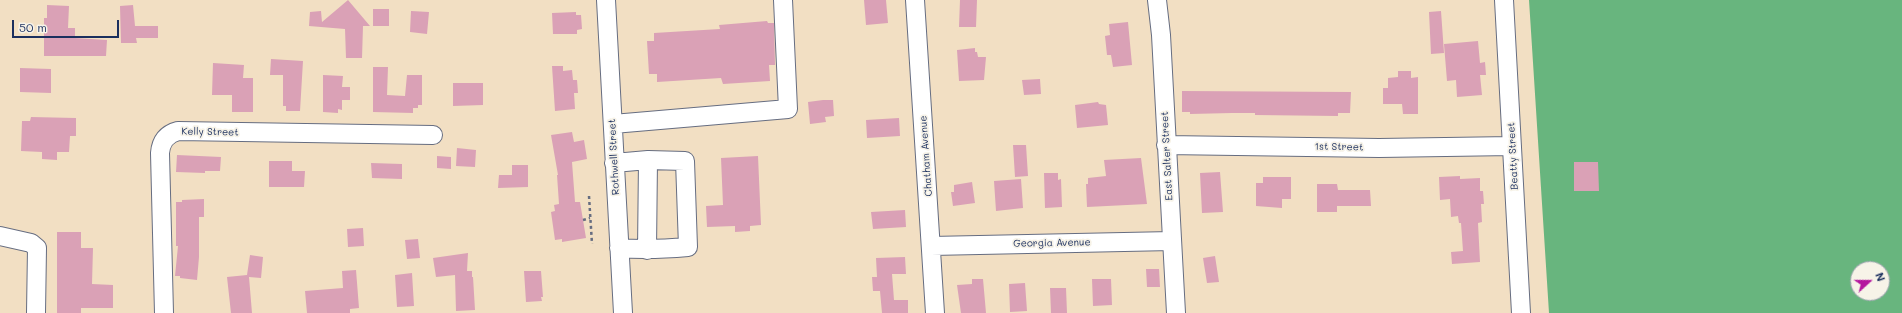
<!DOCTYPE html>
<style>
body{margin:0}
#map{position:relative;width:1902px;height:313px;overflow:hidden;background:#f2dfc3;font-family:Mali,sans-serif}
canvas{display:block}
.north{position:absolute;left:1850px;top:261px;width:40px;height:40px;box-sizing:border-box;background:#f7f3e8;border:1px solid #9fa5b1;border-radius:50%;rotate:69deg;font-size:11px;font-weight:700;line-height:16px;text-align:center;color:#1b2f5e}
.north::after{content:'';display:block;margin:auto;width:14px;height:18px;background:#b5179e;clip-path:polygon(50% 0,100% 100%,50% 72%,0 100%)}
.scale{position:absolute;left:12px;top:20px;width:107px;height:18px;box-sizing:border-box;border:2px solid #1b2f5e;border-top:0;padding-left:5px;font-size:12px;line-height:14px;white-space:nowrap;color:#1b2f5e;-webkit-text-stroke:3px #f7f3e8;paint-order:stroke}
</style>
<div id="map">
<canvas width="1902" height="313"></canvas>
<div class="north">N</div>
<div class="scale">50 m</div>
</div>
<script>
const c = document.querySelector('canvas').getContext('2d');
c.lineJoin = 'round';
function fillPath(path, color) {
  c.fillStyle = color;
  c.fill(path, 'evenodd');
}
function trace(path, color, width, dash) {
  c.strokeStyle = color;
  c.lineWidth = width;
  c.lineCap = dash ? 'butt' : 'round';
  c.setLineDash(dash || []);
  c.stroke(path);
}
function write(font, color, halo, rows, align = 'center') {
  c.font = font + ' Mali,sans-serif';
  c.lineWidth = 3.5;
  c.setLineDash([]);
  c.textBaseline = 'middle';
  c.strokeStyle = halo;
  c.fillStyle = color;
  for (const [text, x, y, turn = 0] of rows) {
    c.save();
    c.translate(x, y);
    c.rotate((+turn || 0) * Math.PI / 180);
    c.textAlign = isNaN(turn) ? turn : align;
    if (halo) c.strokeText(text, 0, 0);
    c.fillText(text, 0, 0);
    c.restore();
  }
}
fillPath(new Path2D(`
 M1529,0H1902V313H1549ZM1858,269H1882V293H1858Z`), '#68b57e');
fillPath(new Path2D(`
 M348,0L370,26H363L362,58H346L345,29L309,26L310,12L321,11L322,22Z
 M864,0H886L888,23L866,25Z
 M960,0H977L976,27H959Z
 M47,5L69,6L68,28H75V38L107,40L106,56H44V18H47Z
 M133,5L135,26H158V38H136L137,43H121L120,6Z
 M373,9H389V26H373Z
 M411,11L429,12L427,34L410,32Z
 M1441,11L1444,53L1431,54L1429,12Z
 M576,12V15H581L582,29L577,30V34H553L552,13Z
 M767,21L768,23H774L775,65H769L770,81L723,84L721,78L657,82V74H649L647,41H654V33L720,29L719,25Z
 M1128,22L1132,65L1113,67L1111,55H1107L1105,36L1110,35L1109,24Z
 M1478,41L1480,63L1485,62L1486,75H1480L1482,95L1457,97L1456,80L1447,81L1444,44Z
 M975,48V52H977L978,57H986L984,80L959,81L957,50Z
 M271,59L303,61L300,111H286V106H283V75H270Z
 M213,63L244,65L243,78H253V112H232V95H212Z
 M552,66H563V71L572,70L573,80H577L578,93H574L575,109L555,111Z
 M373,67H388L387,95L405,96L407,75H422V105H418V108H413V113L373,112Z
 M20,68L51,69V93L20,92Z
 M1398,71H1411V78L1418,77V114H1403L1402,104H1383V88H1388V78L1398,77Z
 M323,75L343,76L342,87H350V100H342V110L338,109V113L323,112Z
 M1040,79L1041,94L1024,95L1022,80Z
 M453,83H483V105L453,106Z
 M1182,91L1351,92L1350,113H1338V116L1255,115V113H1232L1190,114V112H1182Z
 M823,100H833L834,116L825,117L826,122L810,124L808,102Z
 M1098,102L1099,104L1106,105L1108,125L1077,128L1075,105Z
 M31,117L76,118V136H70L69,152H57V160L42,159V152L21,151L22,121H30Z
 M899,118L900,136L867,138L866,120Z
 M572,132L574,142L584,140L587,159L572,162L575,202H580L586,238L562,242V239L555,240L551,212L555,211L554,205L559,204L557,175H558L551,135Z
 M1013,145H1026L1028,176L1015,177Z
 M457,148L476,150L475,167L456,166Z
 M177,155L221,157L220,171H205V173L176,172Z
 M437,156L451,157V169L437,168Z
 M758,156L761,225L750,226V231L735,232V226L707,227L706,206L723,205L721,158Z
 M1141,158L1147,204L1087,207L1086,184H1088V178L1106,176L1104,160Z
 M269,161H292V171H305L304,187H269Z
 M1574,162H1598L1599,191H1574Z
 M371,163L402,164V179L372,178Z
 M512,165H528V187L498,188L499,175H512Z
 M1220,172L1223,212L1202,213L1200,173Z
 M1044,173H1058V180L1061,179L1062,207L1045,208Z
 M1460,176V179L1480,178V191H1483L1484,204H1481L1482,222L1478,223L1480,262L1452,264L1451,252L1463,251L1461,223H1459L1458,216L1451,217L1450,199L1440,200L1439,177Z
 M1263,177H1291V199H1282V208L1256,206V183H1263Z
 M1021,179L1023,208L996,211L994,181Z
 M972,182L975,203L953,206L951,192H954V185Z
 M1317,184H1337L1338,190H1370L1371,206H1337V212H1317Z
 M204,199V217H199V257L197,280L180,278V276H175L178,246H176V202H182V200Z
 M905,210L906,227L873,229L871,212Z
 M363,228L364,246L348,247L347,229Z
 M57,232H81V248H93L92,284L113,285V308H81V313H57Z
 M418,239L420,258L407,259L405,240Z
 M468,253L467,271H472V277H473L475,310L456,311L455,275L436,277L433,258Z
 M250,255L263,257L261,278L249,277L252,313H231L227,277L247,275Z
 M1215,256L1219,282L1207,283L1203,258Z
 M905,257L906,274H892L894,300H908V313H882L880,291H873L872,277H877L876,258Z
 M1146,269H1159L1160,287H1147Z
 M356,270L359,308L350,309V313H307L305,291L343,288L342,271Z
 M524,271H541L543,297H541L542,301L526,302Z
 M412,273L414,306L397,307L395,275Z
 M972,279H983L986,313H961L957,285L972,284Z
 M1092,279H1111L1112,305L1093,306Z
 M1025,283L1027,311L1010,312L1009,284Z
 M1050,288H1066L1067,313H1051Z`), '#daa1b6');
const minor = new Path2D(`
 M606,0L623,313
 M915,0L935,313
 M1157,0L1161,35L1176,313
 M1504,0L1521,313
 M613,124L788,109L783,0
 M1166,145L1379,148L1512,146
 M614,163L648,160
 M0,236L31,243L37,248L36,313
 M931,246L1172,241
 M619,248C643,250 664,249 688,247L685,161L648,160L647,250
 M164,313L160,153C161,141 167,134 178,131L433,135`);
trace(minor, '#666d81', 20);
trace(new Path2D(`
 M589,196L592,244
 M583,220L590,218`), '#666d81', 2.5, [3, 3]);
trace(minor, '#fff', 18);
write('10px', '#1b2f5e', '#f7f3e8', [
 ["Kelly Street",210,132,1],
 ["1st Street",1339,147,1],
 ["Chatham Avenue",926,156,-94],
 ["East Salter Street",1167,156,-93],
 ["Beatty Street",1513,156,-93],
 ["Rothwell Street",614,157,-93],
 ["Georgia Avenue",1052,243,-1]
]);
</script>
